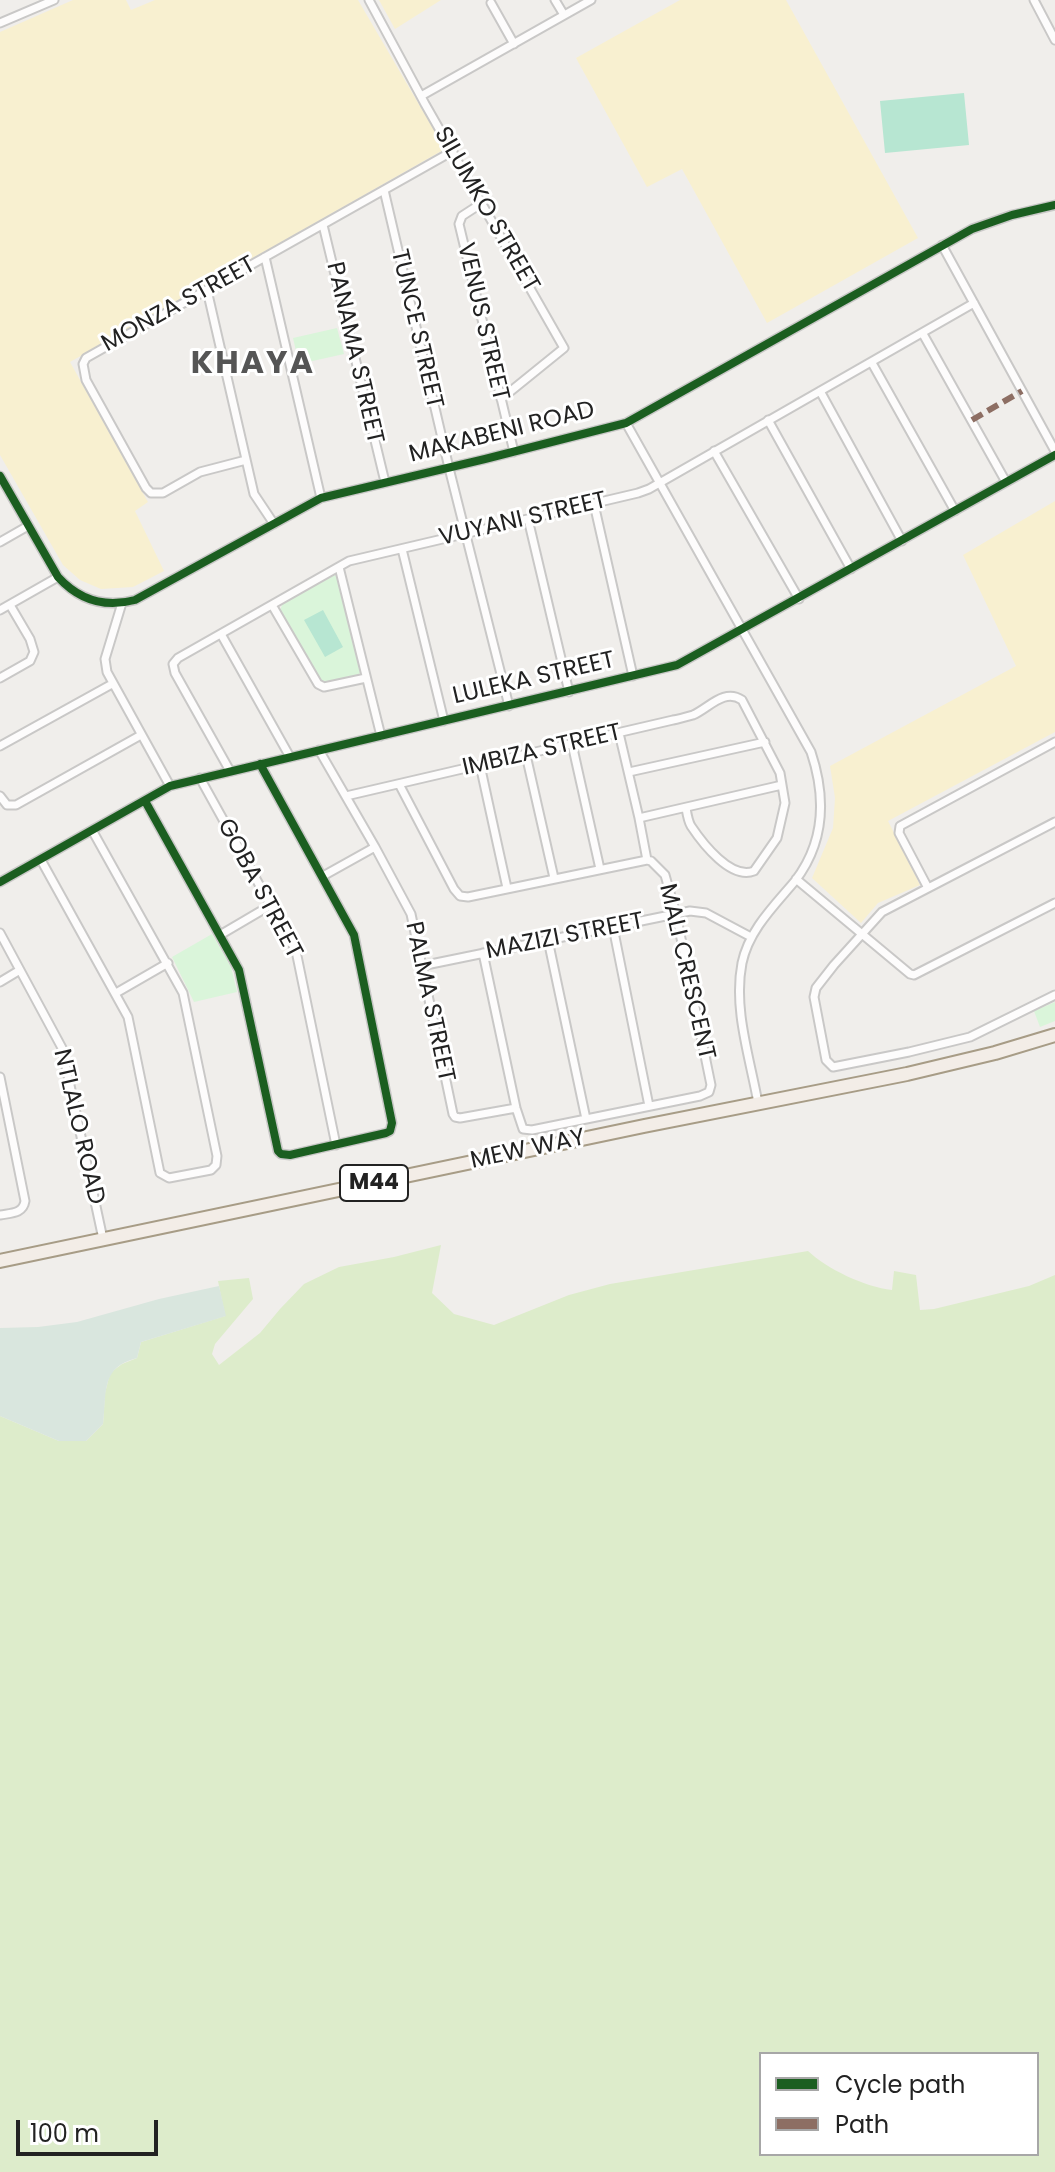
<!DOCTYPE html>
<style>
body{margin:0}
#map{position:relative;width:1055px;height:2172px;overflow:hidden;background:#f0eeeb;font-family:Poppins,sans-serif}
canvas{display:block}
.legend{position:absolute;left:759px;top:2052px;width:280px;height:104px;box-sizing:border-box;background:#fff;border:2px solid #a7a7a7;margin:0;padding:10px 14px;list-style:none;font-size:24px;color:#222}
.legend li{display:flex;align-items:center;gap:16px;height:40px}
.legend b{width:40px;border:2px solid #a7a7a7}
.scale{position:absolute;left:16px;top:2120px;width:142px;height:36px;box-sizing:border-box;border:4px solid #222;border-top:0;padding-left:10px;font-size:24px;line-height:28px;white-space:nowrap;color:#222;-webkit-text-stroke:6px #fff;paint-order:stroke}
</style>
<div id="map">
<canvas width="1055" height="2172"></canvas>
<ul class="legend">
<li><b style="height:10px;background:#1b5e20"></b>Cycle path</li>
<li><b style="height:10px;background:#8d6e63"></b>Path</li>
</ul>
<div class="scale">100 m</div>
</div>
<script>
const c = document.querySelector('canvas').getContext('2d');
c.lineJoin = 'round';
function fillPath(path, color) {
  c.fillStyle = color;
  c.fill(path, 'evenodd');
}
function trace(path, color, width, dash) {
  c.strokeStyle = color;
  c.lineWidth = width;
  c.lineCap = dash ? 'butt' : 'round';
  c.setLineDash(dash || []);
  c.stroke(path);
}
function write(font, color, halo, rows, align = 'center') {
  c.font = font + ' Poppins,sans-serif';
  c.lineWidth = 6;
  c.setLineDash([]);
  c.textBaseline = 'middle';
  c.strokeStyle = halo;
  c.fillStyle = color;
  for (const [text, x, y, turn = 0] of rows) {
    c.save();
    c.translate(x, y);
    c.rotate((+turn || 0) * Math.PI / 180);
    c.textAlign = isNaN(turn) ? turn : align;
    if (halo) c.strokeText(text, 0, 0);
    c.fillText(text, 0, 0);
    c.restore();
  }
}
fillPath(new Path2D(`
 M441,1245L432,1293L454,1314L494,1325L569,1295L610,1284L808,1251C827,1269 865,1287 892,1290L894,1271L916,1275L920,1310L934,1309L1029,1286L1055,1275V2172H0V1416L59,1441H86L103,1424L105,1393L110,1373L122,1364L137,1358L141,1342L225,1316L218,1281L249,1278L253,1299L215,1344L212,1354L219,1365L260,1333L280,1309L304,1284L339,1267L394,1257ZM761,2054H1037V2154H761Z`), '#ddeccb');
fillPath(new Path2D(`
 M219,1286L226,1316L141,1342L137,1358C100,1367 107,1393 103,1424L86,1441H59L0,1416V1328L38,1327L77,1322L159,1299Z`), '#d9e6de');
fillPath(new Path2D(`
 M73,0H126L131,10L155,0H358L445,149L70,362L148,502L135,511L164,571L133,587L101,589L80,580L63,565L0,455V32Z
 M379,0H441L395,29Z
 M680,0H786L918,238L767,323L682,169L647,187L576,58Z
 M1055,501V732L888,821L920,885L878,903L861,923L812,878L833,828L835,798L830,766L1016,666L963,555Z`), '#f8f0d0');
fillPath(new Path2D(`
 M337,328L344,354L299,364L293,338Z
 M335,575L339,580L360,673L356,677L324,684L320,682L280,610L283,603Z
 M212,934L231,967L237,992L194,1002L172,957Z
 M1055,1002V1021L1040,1027L1034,1011Z`), '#daf5da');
fillPath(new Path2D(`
 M964,93L969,145L885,153L880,101Z
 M323,610L343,647L325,657L304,620Z`), '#b7e6d2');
const minor = new Path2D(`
 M369,0L425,104L564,348L501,399
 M555,0L564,15
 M1034,0L1055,40
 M491,3L514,44
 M0,23L54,0
 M421,96L591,0
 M384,190L449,468L509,706
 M482,203L462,216L459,224L514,452
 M323,225L385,482
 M942,245L1055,451
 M265,257L321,498
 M207,290L254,494L274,524
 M923,334L1006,482
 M872,363L955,511
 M820,391L902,541
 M768,420L851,569
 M626,423L811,752C826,797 825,842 795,881C774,906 749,930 742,963C733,1009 750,1058 758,1103
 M714,451L799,599
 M246,460L200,472L163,493H151L146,488L86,380L83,364L86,358L453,151
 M0,476L58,577C79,600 105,608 135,600L321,498L485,459L626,423L972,229L1012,215L1055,205
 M594,504L633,676
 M528,519L569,692
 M0,542L28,526
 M402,549L444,721
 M339,567L381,736
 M122,603L105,659L107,672L170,786
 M272,605L318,684L324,687L366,678
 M0,610L58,577
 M221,634L290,757
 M0,678L30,661L34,652L30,639L10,605
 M619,733L639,818L647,860
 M572,744L600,869
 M0,746L112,684
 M319,750L375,847L411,914L453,1114L455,1117L460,1118L516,1108
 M526,755L554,878
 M480,765L507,888
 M230,771L175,673L173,664L178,658L349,561L638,493L649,489L974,303
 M629,772L765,742
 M200,778L296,951L336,1145
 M399,784L454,889L460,896L468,897L647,860
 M0,796L7,805H16L141,735
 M346,796L673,720C679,719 686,717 693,715C709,708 724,688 742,700L780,773L785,803L777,838L754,871C731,880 703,844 691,826C688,821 687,814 686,808
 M145,801L239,970L278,1151L281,1154L290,1155L386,1133L390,1131L392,1123L354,935L260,764
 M639,818L782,785
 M1055,822L882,912L834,965L816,988L814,997L826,1060L833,1067L909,1052L970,1037L1055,995
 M41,860L128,1017L160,1173L169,1178L211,1170L216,1165L217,1156L183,993L92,830
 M323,876L375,847
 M796,879L910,974L914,975L1055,903
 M0,882L170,786L677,665L1055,455
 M928,888L899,833L900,826L1055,742
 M613,927L649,1106
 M0,933L62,1048L103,1239
 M220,935L271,905
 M548,940L586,1119
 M483,953L516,1108L523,1129L532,1130L700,1096L709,1092L711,1085L676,914L665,875L651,861L647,860
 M421,966L690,911L706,913L751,937
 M0,982L20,970
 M116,993L168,963
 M0,1077L25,1201C23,1214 11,1213 0,1215`);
const primary = new Path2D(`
 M0,1261L644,1126L907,1074L995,1053L1055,1035`);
trace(minor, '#c9c8c7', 11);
trace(primary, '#a79c86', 16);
trace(minor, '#fdfcfc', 7);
trace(primary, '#f3ede7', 12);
trace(new Path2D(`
 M972,420L1022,391`), '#8d6e63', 6, [12, 6]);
trace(new Path2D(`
 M0,476L58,577C79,600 105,608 135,600L321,498L485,459L626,423L972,229L1012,215L1055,205
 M145,801L239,970L278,1151L281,1154L290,1155L386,1133L390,1131L392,1123L354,935L260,764
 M0,882L170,786L677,665L1055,455`), '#1b5e20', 8);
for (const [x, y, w] of [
 [374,1183,68]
]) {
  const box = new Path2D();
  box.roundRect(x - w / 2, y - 18, w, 36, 6);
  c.fillStyle = '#fff';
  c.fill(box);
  trace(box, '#222', 2);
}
write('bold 22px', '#222', null, [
 ["M44",374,1183]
]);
write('24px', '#222', '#fff', [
 ["SILUMKO STREET",486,210,60],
 ["MONZA STREET",179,305,-29],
 ["VENUS STREET",482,322,77],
 ["TUNCE STREET",416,329,77],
 ["PANAMA STREET",354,353,77],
 ["MAKABENI ROAD",502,433,-14],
 ["VUYANI STREET",523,520,-13],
 ["LULEKA STREET",534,679,-13],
 ["IMBIZA STREET",542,751,-13],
 ["GOBA STREET",259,889,62],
 ["MAZIZI STREET",565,937,-11],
 ["MALI CRESCENT",686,972,77],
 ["PALMA STREET",429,1002,78],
 ["NTLALO ROAD",78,1127,77],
 ["MEW WAY",528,1150,-12]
]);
c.letterSpacing = '2px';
write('bold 32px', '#555', '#fff', [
 ["KHAYA",253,365]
]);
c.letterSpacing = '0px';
</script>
